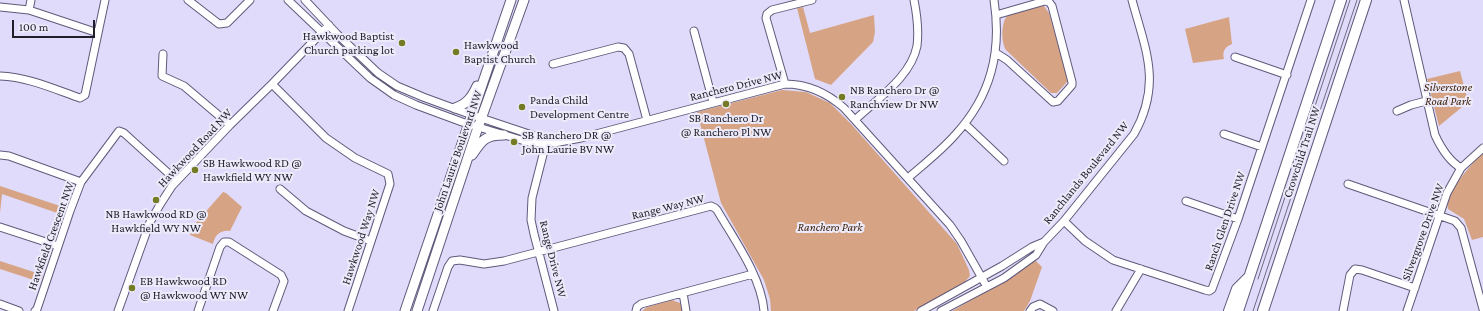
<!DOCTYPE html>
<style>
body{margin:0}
#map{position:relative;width:1483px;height:311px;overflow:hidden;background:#e0dbfa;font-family:"Crimson Pro",serif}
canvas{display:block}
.scale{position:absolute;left:12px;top:20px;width:83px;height:18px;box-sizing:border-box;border:2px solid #201e2b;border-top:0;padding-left:5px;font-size:12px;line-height:14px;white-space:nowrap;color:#201e2b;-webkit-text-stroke:3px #edebfa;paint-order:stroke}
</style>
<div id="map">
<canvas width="1483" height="311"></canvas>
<div class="scale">100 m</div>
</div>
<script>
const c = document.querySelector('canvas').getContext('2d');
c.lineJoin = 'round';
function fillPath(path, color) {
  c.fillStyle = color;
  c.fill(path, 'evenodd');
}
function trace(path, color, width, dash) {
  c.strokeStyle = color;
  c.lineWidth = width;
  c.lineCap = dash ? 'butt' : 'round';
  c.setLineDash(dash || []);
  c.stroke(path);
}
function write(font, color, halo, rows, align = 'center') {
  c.font = font + ' "Crimson Pro",serif';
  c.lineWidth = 4;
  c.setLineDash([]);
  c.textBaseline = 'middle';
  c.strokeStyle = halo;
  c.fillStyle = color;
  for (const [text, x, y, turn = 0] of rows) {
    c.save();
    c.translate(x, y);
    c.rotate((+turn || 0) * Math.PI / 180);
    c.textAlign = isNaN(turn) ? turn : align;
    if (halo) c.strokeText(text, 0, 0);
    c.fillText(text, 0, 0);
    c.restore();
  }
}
fillPath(new Path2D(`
 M1038,6H1044L1049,13L1067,77V82L1057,93H1051L1006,50C1001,42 1001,23 1007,16Z
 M803,7L810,33L874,15L875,32L873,42L831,85L815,79L797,8Z
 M1229,17L1232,44C1225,47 1222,51 1224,59L1193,63L1185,29Z
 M1460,71L1468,101L1467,103L1439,126L1427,79Z
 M782,90L806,92L830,103L852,125L957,244L969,270L970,276L964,283L914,311H771L770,299L764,280L721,203L697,112Z
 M1483,153V237L1472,240L1464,219L1448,209C1444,194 1472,163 1483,153Z
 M0,186L66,208L63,215L2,194L0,213Z
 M223,192L226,193L242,207L230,231C220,230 215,235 213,244L190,235L194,225Z
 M1035,260L1042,267L1030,301L1024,311H952L1016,274Z
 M0,261L43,275L40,282L0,269Z
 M672,300L680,303L683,311H642L647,307Z`), '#d6a485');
const minor = new Path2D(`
 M188,0L219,24L227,23L250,0
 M288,0L370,78L394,95L416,105L462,122L531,143H554L581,138L785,84C808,84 827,93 844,108L950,225L961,241L987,287
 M305,0L337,34L378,73L397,86L423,97L472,115L535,136L546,143
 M1404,0L1435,135C1441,148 1449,161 1461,168
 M0,7L29,10L98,33L85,95L80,98C54,89 28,77 0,76
 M29,10L31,0
 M694,31L713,102
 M98,33L105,0
 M996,53L1007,60L1053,102L1058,101L1072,85V82L1052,6L1049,2L1045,1L996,15
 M163,54L162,76L184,86L230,125
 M1235,57L1287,75
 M553,64L618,47L624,48L629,54L647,120
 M272,84L326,138L355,158L388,174L390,184L348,311
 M785,84L766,18L767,14L772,10L812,0
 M1397,111L1411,105L1426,101
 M855,120C877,99 911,77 917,46C919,30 917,15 914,0
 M965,124L1004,161
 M1224,134L1262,147
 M546,143L532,198L531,220L534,234L554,311
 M0,155L9,156L81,182
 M908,178C924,164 941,151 955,135C991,96 1002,52 994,0
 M1348,184L1455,221L1461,228L1483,309
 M280,189L306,211L344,231L371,241
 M1186,201L1238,219
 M1064,221L1085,241L1113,260L1205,290L1209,291L1212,289L1238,219L1311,0
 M0,227L58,246
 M683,293L686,311
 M0,304L19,311
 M35,311L37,309L70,211L81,182L119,131L124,133L177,181
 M118,311L150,222L161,203L172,186L230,125L272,84L329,25
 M198,311L220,247L224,242H229L281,275L284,281L273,311
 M433,311L448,267L452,261L460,260L484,264L504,261L711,206L715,208L717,210C735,241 761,276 764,311
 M636,311L637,307L641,304L753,274
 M921,311L1002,266L1032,247L1044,242
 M941,311L1004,278L1036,255L1044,242L1064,221L1134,134C1162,84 1146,51 1132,0
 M1030,311L1033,307L1040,304L1053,311
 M1116,311L1141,269
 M1343,311L1350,275L1355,269L1362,270L1415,288
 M1407,311L1447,193L1461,168L1483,148`);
const major = new Path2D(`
 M455,108C467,104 472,97 477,86
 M472,155C482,140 485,135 504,135
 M405,311L511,0
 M417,311L476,133L524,0`);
const highway = new Path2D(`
 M1229,311L1237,289L1248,278
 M1238,311L1341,0
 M1263,311L1366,0`);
trace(minor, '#60597a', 9);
trace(major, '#60597a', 11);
trace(highway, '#60597a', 12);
trace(minor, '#fff', 7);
trace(major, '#fff', 9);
trace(highway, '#fff', 10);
trace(new Path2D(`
 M1258,279L1350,0
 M1253,311L1357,0`), '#706d82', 1);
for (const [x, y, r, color] of [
 [402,43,4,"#757b25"],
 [456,52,4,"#757b25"],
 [842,97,4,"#757b25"],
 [726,104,4,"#757b25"],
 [522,107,4,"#757b25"],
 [514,142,4,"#757b25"],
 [195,170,4,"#757b25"],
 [156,200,4,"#757b25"],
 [132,288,4,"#757b25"]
]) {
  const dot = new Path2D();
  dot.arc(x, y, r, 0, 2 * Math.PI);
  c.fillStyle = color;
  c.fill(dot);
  trace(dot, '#edebfa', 1.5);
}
write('12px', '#201e2b', '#edebfa', [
 ["Hawkwood Baptist",394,36,"right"],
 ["Church parking lot",394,50,"right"],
 ["Hawkwood",464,45],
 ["Baptist Church",464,59],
 ["NB Ranchero Dr @",850,90],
 ["Ranchview Dr NW",850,104],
 ["Panda Child",530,100],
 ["Development Centre",530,114],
 ["SB Ranchero Dr",726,118,"center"],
 ["@ Ranchero Pl NW",726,132,"center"],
 ["SB Ranchero DR @",522,135],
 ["John Laurie BV NW",522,149],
 ["SB Hawkwood RD @",203,163],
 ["Hawkfield WY NW",203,177],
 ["NB Hawkwood RD @",156,214,"center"],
 ["Hawkfield WY NW",156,228,"center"],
 ["EB Hawkwood RD",140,281],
 ["@ Hawkwood WY NW",140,295]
], 'left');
write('12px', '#201e2b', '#edebfa', [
 ["Ranchero Drive NW",736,86,-14],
 ["Hawkwood Road NW",195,148,-47],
 ["John Laurie Boulevard NW",458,151,-71],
 ["Crowchild Trail NW",1302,152,-72],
 ["Ranchlands Boulevard NW",1086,173,-51],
 ["Range Way NW",668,207,-14],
 ["Ranch Glen Drive NW",1225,221,-71],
 ["Silvergrove Drive NW",1423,232,-70],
 ["Hawkfield Crescent NW",51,236,-70],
 ["Hawkwood Way NW",361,237,-72],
 ["Range Drive NW",553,259,76]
]);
write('italic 12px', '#3f210b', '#edebfa', [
 ["Silverstone",1448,87],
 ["Road Park",1448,101],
 ["Ranchero Park",830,227]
]);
</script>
